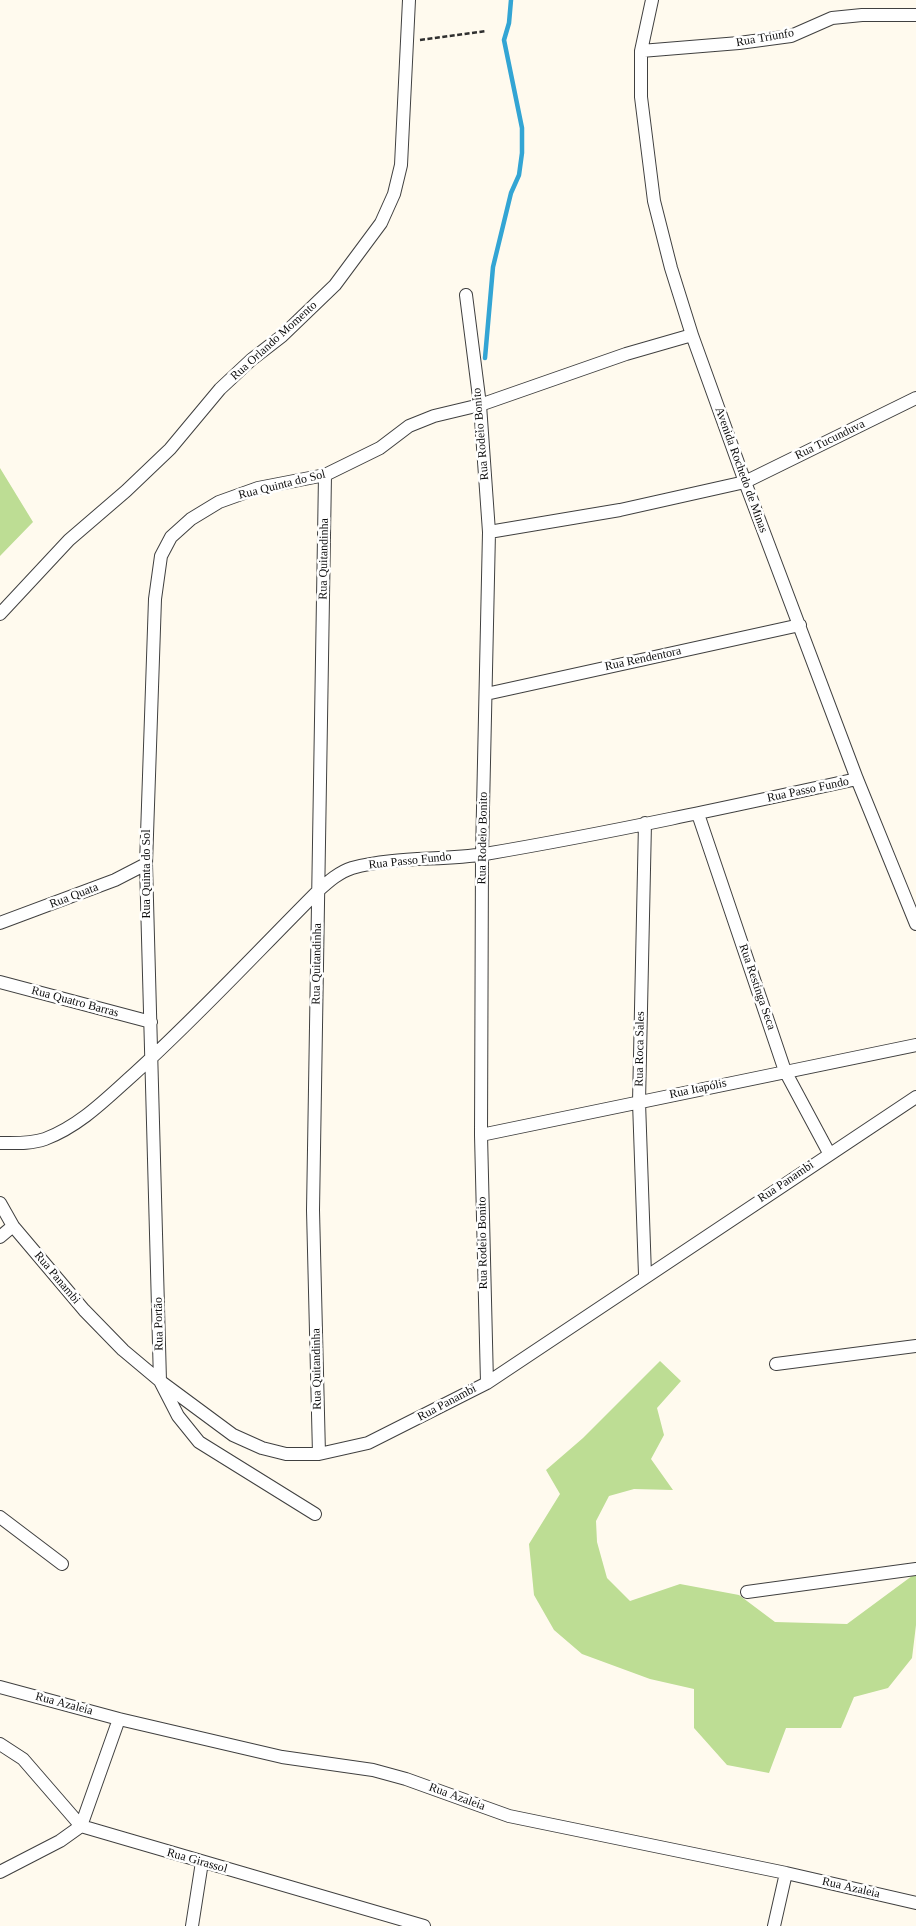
<!DOCTYPE html>
<meta charset="utf-8">
<style>
body{margin:0}
canvas{display:block;background:#fffaee}
</style>
<canvas width="916" height="1926"></canvas>
<script>
const c = document.querySelector('canvas').getContext('2d');
c.lineJoin = 'round';
function fillPath(path, color) {
  c.fillStyle = color;
  c.fill(path, 'evenodd');
}
function trace(path, color, width, dash) {
  c.strokeStyle = color;
  c.lineWidth = width;
  c.lineCap = dash ? 'butt' : 'round';
  c.setLineDash(dash || []);
  c.stroke(path);
}
function write(font, color, halo, rows, align = 'center') {
  c.font = font + ' "Times New Roman",serif';
  c.lineWidth = 5;
  c.setLineDash([]);
  c.textBaseline = 'middle';
  c.strokeStyle = halo;
  c.fillStyle = color;
  for (const [text, x, y, turn = 0] of rows) {
    c.save();
    c.translate(x, y);
    c.rotate((+turn || 0) * Math.PI / 180);
    c.textAlign = isNaN(turn) ? turn : align;
    if (halo) c.strokeText(text, 0, 0);
    c.fillText(text, 0, 0);
    c.restore();
  }
}
fillPath(new Path2D(`
 M0,468L33,522L0,556Z
 M660,1361L681,1381L657,1408L664,1435L651,1459L673,1490L634,1489L609,1496L596,1521L597,1542L607,1578L630,1601L680,1584L739,1595L775,1622L847,1624L916,1573V1625L912,1658L888,1688L854,1697L841,1728H786L769,1773L727,1765L694,1728V1689L650,1679L582,1654L554,1630L534,1595L529,1544L560,1494L546,1470L583,1438Z`), '#bddd94');
trace(new Path2D(`
 M485,358L493,267L511,193L519,175L522,153V128L504,40L509,23L511,0`), '#33a5d4', 4.5);
const minor = new Path2D(`
 M652,0L641,51V97L654,201L671,268L692,335L745,482L857,779L916,924
 M641,51L739,43L791,36L832,18L862,15H916
 M466,295L480,405L489,532L482,854L481,1135L487,1383
 M489,532L620,510L745,482L916,398
 M0,614L69,540L126,491L170,449L220,389L251,360L282,336L335,285L381,223L394,194L401,165L409,0
 M486,694L800,625
 M698,814L785,1071L829,1153
 M645,823L639,1102L645,1275
 M0,923L115,880L146,864
 M0,982L151,1022
 M481,1135L916,1045
 M0,1143C15,1143 31,1144 45,1139C80,1126 107,1098 134,1074C198,1016 257,952 318,891C328,882 339,872 352,868C395,856 441,861 485,854C609,833 733,806 857,779
 M0,1203L13,1226L84,1310L123,1350L160,1381L233,1435L262,1448L286,1454H319L368,1443L487,1383L916,1097
 M0,1237L13,1226
 M776,1364L916,1346
 M319,1454L313,1210L325,475
 M315,1514L199,1442L178,1416L160,1381L146,864L155,599L161,556L171,537L191,519L219,502L258,488L325,475L380,448L409,426L434,416L480,405L626,354L692,335
 M0,1517L62,1564
 M747,1592L916,1569
 M0,1687L119,1719L282,1757L373,1770L406,1779L509,1816L786,1873L916,1903
 M0,1744L23,1759L81,1826L424,1926
 M0,1872L60,1841L81,1826L119,1719
 M192,1926L202,1862
 M774,1926L786,1873`);
trace(minor, '#404040', 14);
trace(new Path2D(`
 M420,40L486,31`), '#2f2f2f', 2.5, [5, 2.5]);
trace(minor, '#fff', 12);
write('12px', '#0d0d0d', '#fff', [
 ["Rua Triunfo",765,38,-10],
 ["Rua Orlando Momento",274,341,-42],
 ["Rua Rodeio Bonito",481,434,-95],
 ["Rua Tucunduva",830,440,-26],
 ["Avenida Rochedo de Minas",741,470,70],
 ["Rua Quinta do Sol",282,485,-14],
 ["Rua Quitandinha",324,559,-89],
 ["Rua Rendentora",643,659,-12],
 ["Rua Passo Fundo",808,790,-12],
 ["Rua Rodeio Bonito",483,838,-89],
 ["Rua Passo Fundo",410,861,-6],
 ["Rua Quinta do Sol",147,874,-90],
 ["Rua Quata",74,896,-21],
 ["Rua Quitandinha",317,964,-89],
 ["Rua Restinga Seca",757,987,71],
 ["Rua Quatro Barras",75,1002,15],
 ["Rua Roca Sales",640,1049,-89],
 ["Rua Itapólis",698,1089,-12],
 ["Rua Panambi",786,1182,-34],
 ["Rua Rodeio Bonito",483,1243,-91],
 ["Rua Panambi",57,1278,50],
 ["Rua Portão",159,1324,-91],
 ["Rua Quitandinha",317,1369,-91],
 ["Rua Panambi",447,1403,-28],
 ["Rua Azaleia",64,1704,15],
 ["Rua Azaleia",457,1797,20],
 ["Rua Girassol",197,1861,16],
 ["Rua Azaleia",851,1888,13]
]);
</script>
